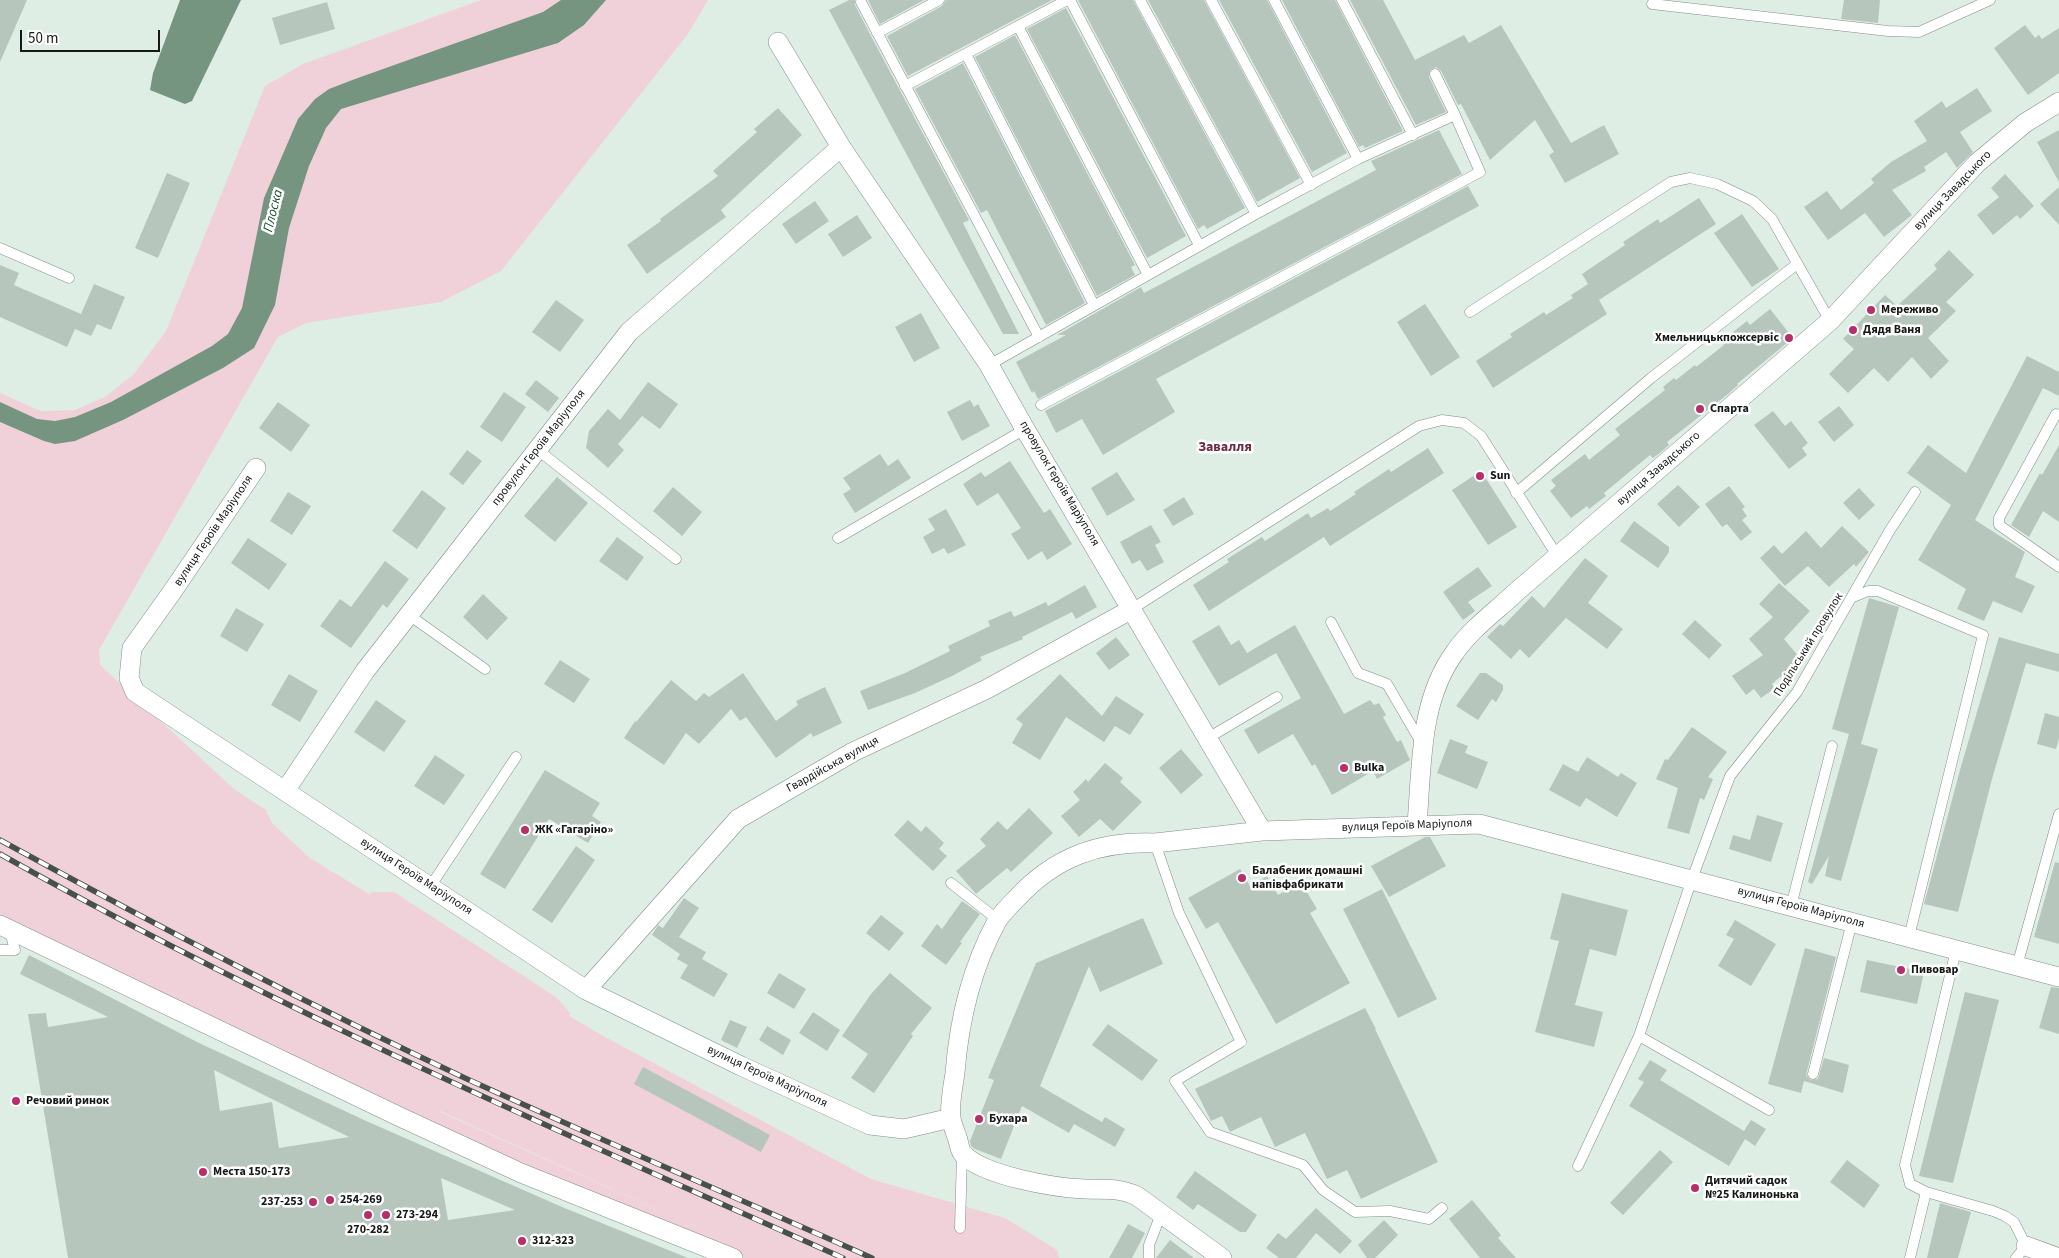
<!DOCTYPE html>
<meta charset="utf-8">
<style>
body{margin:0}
#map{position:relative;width:2059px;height:1258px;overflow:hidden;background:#dfeee4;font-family:"Source Sans 3",sans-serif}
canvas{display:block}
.scale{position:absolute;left:20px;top:30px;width:140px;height:22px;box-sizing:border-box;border:2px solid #151a17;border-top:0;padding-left:6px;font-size:15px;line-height:18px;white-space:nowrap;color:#151a17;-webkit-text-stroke:4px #fff;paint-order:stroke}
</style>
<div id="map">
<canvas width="2059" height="1258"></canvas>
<div class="scale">50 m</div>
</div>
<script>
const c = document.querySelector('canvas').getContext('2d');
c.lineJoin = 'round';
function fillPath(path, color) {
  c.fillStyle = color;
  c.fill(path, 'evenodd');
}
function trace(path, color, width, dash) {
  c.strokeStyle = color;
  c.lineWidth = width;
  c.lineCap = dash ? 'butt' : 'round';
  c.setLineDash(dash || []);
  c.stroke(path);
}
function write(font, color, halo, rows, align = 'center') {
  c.font = font + ' "Source Sans 3",sans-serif';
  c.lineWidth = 5;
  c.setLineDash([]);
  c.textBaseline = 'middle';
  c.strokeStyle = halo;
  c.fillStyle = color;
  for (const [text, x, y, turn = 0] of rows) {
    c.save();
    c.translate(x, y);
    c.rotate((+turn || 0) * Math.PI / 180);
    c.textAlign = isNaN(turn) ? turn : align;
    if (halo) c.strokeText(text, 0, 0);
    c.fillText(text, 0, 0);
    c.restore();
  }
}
fillPath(new Path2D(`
 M481,0H708L688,34L501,271L441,302L306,323L278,337L99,650L100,665L234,789L266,810L272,823L310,858L369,894L372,892H394L556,997L570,1013L569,1016L605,1037L871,1179L1005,1218L1057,1250L1059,1258H733L521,1173L0,925V393L41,411L75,410L105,397L134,374L166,331L265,86L303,64ZM440,1111L734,1244L440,1112Z`), '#f0d1d9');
fillPath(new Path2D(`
 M180,0H241L192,101L185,104L150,90L153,73Z
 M561,0H606L584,25L558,43L341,109L326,128L309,166L289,228L275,305L254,348L223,368L123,420L75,441L55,444L44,441L0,422V402L37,419L55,421L75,417L111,402L212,346L228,334L242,308L264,198L298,119L315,99L329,89L355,79L543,12Z`), '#769581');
fillPath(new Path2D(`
 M0,0H27L0,62Z
 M849,0H855V5L871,36L969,220L963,223L1019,334H1003L829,10Z
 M868,0H924L880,24Z
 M946,0H1052L908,76L887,36L942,6Z
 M1078,0H1133L1245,208L1207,229L1204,225L1198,229Z
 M1148,0H1204L1300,178L1257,202Z
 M1219,0H1267L1347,153L1312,172Z
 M1282,0H1335L1403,131L1365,148L1363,145L1359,147Z
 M1350,0H1383L1415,60L1464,35L1469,43L1501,25L1571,143L1604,125L1619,154L1565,183L1549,155L1554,152L1535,120L1490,160L1461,104L1458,105L1441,71L1436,67L1430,70L1429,77L1446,112L1416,125Z
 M1844,0H1880L1878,23L1841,19Z
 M327,2L335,29L280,45L272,18Z
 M1066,8L1186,236L1147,258L1027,29Z
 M2025,25L2035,38L2039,35L2042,39L2059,28V73L2028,95L1994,48Z
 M1015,35L1135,265L1131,267L1135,275L1097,296L975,57Z
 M963,63L1085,303L1046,325L987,210L981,213L915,89Z
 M1977,88L1992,111L1960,132L1973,152L1957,168L1946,152L1924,167L1926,171L1892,190L1912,215L1884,237L1865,213L1828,240L1804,207L1827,191L1841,210L1874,183L1871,179L1891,162L1927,141L1914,121L1942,101L1946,108Z
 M778,108L802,135L721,210L726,217L647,274L627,245L661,221L660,219L718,176L713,171L757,132L754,129Z
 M1439,130L1462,174L1038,399L1034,391L1032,393L1016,362L1066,335H1057L1141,287L1144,293L1376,170L1371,161Z
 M2059,130V182L2037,142Z
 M167,173L190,183L158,258L135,248Z
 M2005,174L2034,206L2020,219L2017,215L1993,235L1977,215L1999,197L1991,188Z
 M1468,186L1479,206L1156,379L1175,412L1103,455L1082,419L1056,433L1045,411Z
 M2059,187V225L2040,204Z
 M1699,198L1716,224L1599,300L1607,314L1493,388L1476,361L1512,337L1510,334L1544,312L1546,315L1573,298L1571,295L1588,284L1582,274L1625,245L1623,242L1658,219L1660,223Z
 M815,201L829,221L796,244L782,224Z
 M1742,214L1779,269L1752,287L1714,233Z
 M857,215L872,238L843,257L828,234Z
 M1949,250L1974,275L1946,302L1956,311L1928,338L1949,361L1931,379L1912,357L1888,382L1874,368L1848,393L1829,374L1854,349L1843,339L1885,295L1897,306L1937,269L1934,265Z
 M0,265L19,273L14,285L81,314L94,284L125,297L111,330L97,324L91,336L75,329L67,347L0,317Z
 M556,300L584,320L560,352L532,332Z
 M1425,304L1460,357L1431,376L1397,322Z
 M1770,309L1789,333L1788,342L1737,384L1738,385L1728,394L1667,442L1669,445L1661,452L1653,458L1650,455L1604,493L1606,496L1589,509L1587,506L1571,518L1550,491L1556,486L1551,480L1585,454L1589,460L1620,435L1615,429L1665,390L1663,387L1674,378L1676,380L1695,365L1696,367L1724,345L1722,341L1747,321L1750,325Z
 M921,313L940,348L914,362L895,327Z
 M2027,356L2059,372V396L2043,388L1975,520L2025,552L2015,577L2035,586L2022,613L1993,601L1984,621L1957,609L1966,589L1918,560L1951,505L1907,473L1928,445L1966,473Z
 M536,380L559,398L548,412L525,394Z
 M648,382L678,404L660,429L642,416L618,444L624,450L608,468L586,448L589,431L608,409L620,420Z
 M504,392L526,407L502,442L480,427Z
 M970,400L974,407L978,404L990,426L962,441L947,412Z
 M278,402L310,425L291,452L259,428Z
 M1839,406L1854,425L1834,442L1818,422Z
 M1773,411L1785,426L1791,421L1808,443L1802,448L1807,455L1789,469L1754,425Z
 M2059,445V522L2043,511L2029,537L2011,525L2040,473L2042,475Z
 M1428,448L1444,473L1330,546L1324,537L1209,611L1193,585L1229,562L1227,559L1262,537L1265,541L1308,513L1311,518L1328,508L1330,511L1356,494L1354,492L1389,469L1391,472Z
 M467,450L482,461L463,485L449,474Z
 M880,454L888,466L898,459L911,478L855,513L843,494L851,489L843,478Z
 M1010,461L1044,513L1050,509L1072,544L1047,560L1042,551L1028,560L1011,534L1021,528L998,493L977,506L963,484L981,472L985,477Z
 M1481,471L1517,527L1488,545L1452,490Z
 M1117,472L1135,500L1107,516L1091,488Z
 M557,477L588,503L555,542L524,516Z
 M1678,485L1700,507L1679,527L1657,504Z
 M1729,486L1745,507L1742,509L1747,516L1742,520L1752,532L1741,541L1727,524L1722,527L1705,504Z
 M673,487L702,512L682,536L653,511Z
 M1859,488L1875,505L1859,520L1843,503Z
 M422,490L446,508L417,549L392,531Z
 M288,492L311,506L292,535L270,521Z
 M1184,497L1194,514L1173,526L1163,510Z
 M946,509L966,545L948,554L944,548L932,554L923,537L935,530L928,519Z
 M1634,521L1669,547V552L1658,568L1620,541Z
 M1151,525L1161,542L1155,545L1164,562L1147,571L1140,560L1132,564L1120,542Z
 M1842,526L1869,552L1856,567L1854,564L1829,587L1808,566L1785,586L1760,558L1774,545L1782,554L1806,531L1821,548Z
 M617,537L644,557L627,581L599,561Z
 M248,538L287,564L269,590L231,563Z
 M1585,558L1608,576L1588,603L1623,629L1607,649L1566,618L1529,658L1520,649L1511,659L1487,637L1500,624L1503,626L1532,596L1544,608Z
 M385,561L409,579L387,608L383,604L351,648L320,626L340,599L351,607Z
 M1478,567L1492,586L1468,602L1475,611L1463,620L1443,592Z
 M1779,583L1810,611L1784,639L1801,659L1772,684L1775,688L1761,698L1754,689L1746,695L1732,676L1763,655L1749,639L1773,617L1759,604Z
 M1085,585L1097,607L1076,619L1072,612L1022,637L1023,639L980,657L982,660L952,676L915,693L868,710L860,691L905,673L950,651L948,646L990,626L988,621L1011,611L1014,617L1046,602L1048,606Z
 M483,594L508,618L487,640L463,617Z
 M1869,598L1899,607L1861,744L1878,749L1841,881L1825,876L1829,856L1812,884L1808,882L1849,734L1832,729Z
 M236,608L264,624L247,652L220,636Z
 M1695,620L1722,645L1709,659L1682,634Z
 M1219,625L1231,645L1239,640L1247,653L1295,625L1344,714L1370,700L1374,705L1379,703L1386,715L1383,717L1397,742L1401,740L1410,760L1377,779L1373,771L1332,795L1315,764L1312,766L1293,734L1258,754L1244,730L1301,698L1276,653L1219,686L1192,641Z
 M1116,637L1130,655L1109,670L1096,653Z
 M1999,637L2059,654V672L2026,663L1992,779L1958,912L1924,904L1960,770Z
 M560,660L590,679L574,703L544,684Z
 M743,673L776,721L798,705L796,701L825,687L842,723L813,737L811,733L776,758L746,717L740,721L731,709L699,744L686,733L664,765L624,738L635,721L636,722L671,680L696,701L704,693L709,697Z
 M1480,673H1486L1503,685V690L1496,702L1492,699L1478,720L1456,706Z
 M289,674L318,691L300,722L271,705Z
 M1060,674L1102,716L1116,696L1144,714L1130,735L1115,726L1104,742L1066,717L1040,760L1012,743L1023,724L1016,719Z
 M376,700L406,721L384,752L354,732Z
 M2045,713L2059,717V738L2056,749L2037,744Z
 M1692,727L1727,752L1708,777L1713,779L1704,800L1700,798L1689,834L1667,828L1678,788L1656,779L1665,759L1668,760Z
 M1450,739L1468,746L1465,753L1488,762L1477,789L1437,773Z
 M1181,749L1203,775L1181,794L1159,768Z
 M435,755L465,775L444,805L414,786Z
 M1587,757L1618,777L1621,773L1637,783L1617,817L1586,798L1580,807L1549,790L1563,764L1578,772Z
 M1105,763L1123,778L1120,782L1142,802L1113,831L1100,819L1079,837L1061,816L1080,800L1073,792L1086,779L1088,782Z
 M545,770L600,803L592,816L601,822L588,843L549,819L505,889L480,874Z
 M1029,808L1053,833L1011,872L1007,868L976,894L956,871L986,846L980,839L998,821L1007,830Z
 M1757,815L1783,823L1771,862L1729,849L1733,835L1750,840Z
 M908,820L921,832L926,826L944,843L939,849L947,856L933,871L894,835Z
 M1425,837H1430L1446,866L1389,897L1371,866Z
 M576,846L595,860L552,923L532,910Z
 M2055,862L2059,863V944L2034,937Z
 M1240,869L1250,886L1267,876L1278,895L1301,882L1317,909L1310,913L1350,983L1276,1024L1218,922L1206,929L1188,898Z
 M1382,889L1437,999L1398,1018L1343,909Z
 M1562,893L1628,910L1616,956L1590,949L1575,1005L1603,1012L1594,1047L1535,1032L1559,941L1550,939Z
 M684,898L699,908L679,937L706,952L702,959L728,974L714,997L680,978L688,965L677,959L680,954L652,935L658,925L663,928Z
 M962,901L980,914L960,942L962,943L946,965L921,946L937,924L942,929Z
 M881,915L904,933L889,951L866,933Z
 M1143,918L1163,964L1100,992L1089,966L1040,1086L1102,1122L1105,1117L1125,1129L1115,1147L1074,1124L1069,1133L1022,1106L1001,1159L975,1149L971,1146L970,1141L994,1080L988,1078L1036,963Z
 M1735,920L1776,944L1751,986L1718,966L1734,939L1726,935Z
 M1805,948L1836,957L1806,1075L1811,1080L1818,1079L1824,1058L1849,1065L1843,1093L1804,1081L1801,1093L1768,1084Z
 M29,955L197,1042L364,1120L562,1207L688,1258H68L28,1014L46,1013L48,1027L108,1017L20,974ZM214,1070L296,1111L349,1137L279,1148L272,1102L220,1111ZM441,1178L515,1210L448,1220Z
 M1867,960L1924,972L1917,1004L1860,992Z
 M779,973L806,989L794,1009L767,993Z
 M890,973L932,1008L911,1034L913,1036L874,1093L851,1078L868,1054L842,1036L871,994Z
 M2051,987L2059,988V1034L2039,1028Z
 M1965,992L1999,1000L1953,1183L1919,1176Z
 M1365,1008L1376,1029H1375L1438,1162L1361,1199L1347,1170L1327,1179L1305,1133L1275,1147L1261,1117L1230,1132L1222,1116L1211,1121L1195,1089Z
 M813,1012L840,1030L827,1051L799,1033Z
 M730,1020L747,1027L737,1048L721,1040Z
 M1108,1024L1158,1060L1142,1081L1092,1045Z
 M767,1026L791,1040L783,1055L759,1040Z
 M1650,1060L1667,1070L1660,1080L1744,1131L1751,1120L1766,1129L1755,1146L1745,1139L1729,1166L1629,1106L1644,1082L1638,1079Z
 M643,1067L770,1135L761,1152L634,1084Z
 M1660,1150L1673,1162L1623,1215L1610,1203Z
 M1847,1160L1880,1185L1864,1208L1830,1182Z
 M1195,1171L1257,1215L1246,1232H1240L1198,1204L1193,1210L1176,1197Z
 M1472,1200L1501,1235L1498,1238L1516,1258H1480L1449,1219Z
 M1940,1203L1971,1212L1958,1258H1927Z
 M1316,1208L1352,1241L1340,1254L1316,1233L1296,1258H1279L1266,1248L1278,1233L1286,1239Z
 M1384,1220L1398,1235L1375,1258H1367L1358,1245Z
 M1128,1224L1145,1233L1132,1258H1109Z
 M1170,1240L1194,1258H1156Z`), '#b7c6bc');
const lane = new Path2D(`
 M1070,0L1199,245
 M1140,0L1256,214
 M1211,0L1311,185
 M1274,0L1358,159
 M1342,0L1413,135
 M861,2L1039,337
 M1652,4L1888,31L1919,32L1990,0
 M1018,26L1148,275
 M877,33L939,0
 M966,54L1094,305
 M905,86L1067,0
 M0,248L69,278
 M1470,312L1671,182L1690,178L1717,184L1753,201L1772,219L1830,321
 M989,365L1256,214L1358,159L1455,115
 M1041,405L1480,172L1455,115L1435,74
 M2056,414L1999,518V525L2059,567
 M538,450L676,559
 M1516,493L1651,378L1797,264
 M838,538L1025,429
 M1851,598L1890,530L1915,492
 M1132,609L1419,426L1442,420L1464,423L1481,436L1558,557
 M409,615L485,669
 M1331,622L1358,673L1387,684L1422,744
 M1208,738L1277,697
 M1155,843L1179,913L1241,1042L1175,1081L1210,1132L1303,1165L1323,1190L1355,1212L1390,1211L1429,1219L1442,1208
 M951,883L998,920
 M430,887L516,757
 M1791,906L1832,746
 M0,950H15L10,932
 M2017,966L2059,814
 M1639,1036L1769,1110
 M1813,1074L1852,922
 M1578,1166L1639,1036L1692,879L1730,776L1797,692L1851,598L1868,591H1878L1983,635L1909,937
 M1926,1192L1993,1211L2005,1216L2014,1222L2026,1246L2016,1258
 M960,1228L962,1153
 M1149,1258V1245L1161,1214
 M1910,1258L1926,1192L1910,1184L1905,1165L1956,950`);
const street = new Path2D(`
 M778,42L841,147L989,365L1025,429L1262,831
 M256,468L172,592L132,648L129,678L135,692L586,990L741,1066L870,1125L904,1129L951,1118
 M285,791L365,671L629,332L841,147
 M1417,824C1422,766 1419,701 1455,652C1471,629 1495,612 1515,593L1830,321L1977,163L2025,123L2059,102
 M0,925L398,1116L521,1173L733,1258
 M586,990L738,819L853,752L987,689L1132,609
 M2026,1246L2059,1258
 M1222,1258L1137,1196C1117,1187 1106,1190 1085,1189C1056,1188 983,1176 963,1154C960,1151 959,1144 958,1140C956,1133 952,1125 951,1118C949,1105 953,1087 955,1073C959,1021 972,967 997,921C1002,913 1010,905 1017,898C1055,857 1099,841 1155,843L1262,831L1479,824L2059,977`);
trace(lane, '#818e85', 11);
trace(street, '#818e85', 20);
trace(lane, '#fff', 10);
trace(street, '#fff', 19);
const rail = new Path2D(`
 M0,840C153,924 309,1005 467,1079C601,1140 737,1198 872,1258
 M0,854C271,1007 559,1131 843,1258`);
trace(rail, '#48504b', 5.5);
trace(rail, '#fff', 4, [11]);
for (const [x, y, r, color] of [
 [1871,310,5,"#b82e68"],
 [1853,330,5,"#b82e68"],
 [1789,338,5,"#b82e68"],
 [1700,409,5,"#b82e68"],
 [1480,476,5,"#b82e68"],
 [1344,768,5,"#b82e68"],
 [525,830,5,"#b82e68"],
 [1242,878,5,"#b82e68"],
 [1901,970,5,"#b82e68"],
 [16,1101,5,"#b82e68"],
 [979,1119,5,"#b82e68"],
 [203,1172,5,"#b82e68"],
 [1695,1188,5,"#b82e68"],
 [330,1200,5,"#b82e68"],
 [313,1202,5,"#b82e68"],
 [368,1215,5,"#b82e68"],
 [386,1215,5,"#b82e68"],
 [522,1241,5,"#b82e68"]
]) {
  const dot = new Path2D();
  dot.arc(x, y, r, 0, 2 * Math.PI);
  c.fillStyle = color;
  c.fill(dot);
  trace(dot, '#fff', 2);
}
write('12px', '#151a17', '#fff', [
 ["вулиця Завадського",1953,191,-46],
 ["провулок Героїв Маріуполя",539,448,-52],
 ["вулиця Завадського",1659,469,-41],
 ["провулок Героїв Маріуполя",1059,484,59],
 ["вулиця Героїв Маріуполя",214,531,-56],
 ["Подільський провулок",1809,645,-58],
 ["Гвардійська вулиця",833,765,-29],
 ["вулиця Героїв Маріуполя",1407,826,-2],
 ["вулиця Героїв Маріуполя",416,877,33],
 ["вулиця Героїв Маріуполя",1801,908,15],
 ["вулиця Героїв Маріуполя",767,1077,25]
]);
write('bold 12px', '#151a17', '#fff', [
 ["Мереживо",1881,310],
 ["Дядя Ваня",1863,330],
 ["Хмельницькпожсервіс",1779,338,"right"],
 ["Спарта",1710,409],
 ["Sun",1490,476],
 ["Bulka",1354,768],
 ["ЖК «Гагаріно»",535,830],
 ["Балабеник домашні",1252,871],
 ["напівфабрикати",1252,885],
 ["Пивовар",1911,970],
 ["Речовий ринок",26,1101],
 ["Бухара",989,1119],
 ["Места 150-173",213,1172],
 ["Дитячий садок",1705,1181],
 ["№25 Калинонька",1705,1195],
 ["254-269",340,1200],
 ["237-253",303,1202,"right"],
 ["273-294",396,1215],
 ["270-282",368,1230,"center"],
 ["312-323",532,1241]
], 'left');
write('italic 14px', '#195033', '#fff', [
 ["Плоска",274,211,-76]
]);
write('bold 14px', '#702c44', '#fff', [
 ["Завалля",1225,448]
]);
</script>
